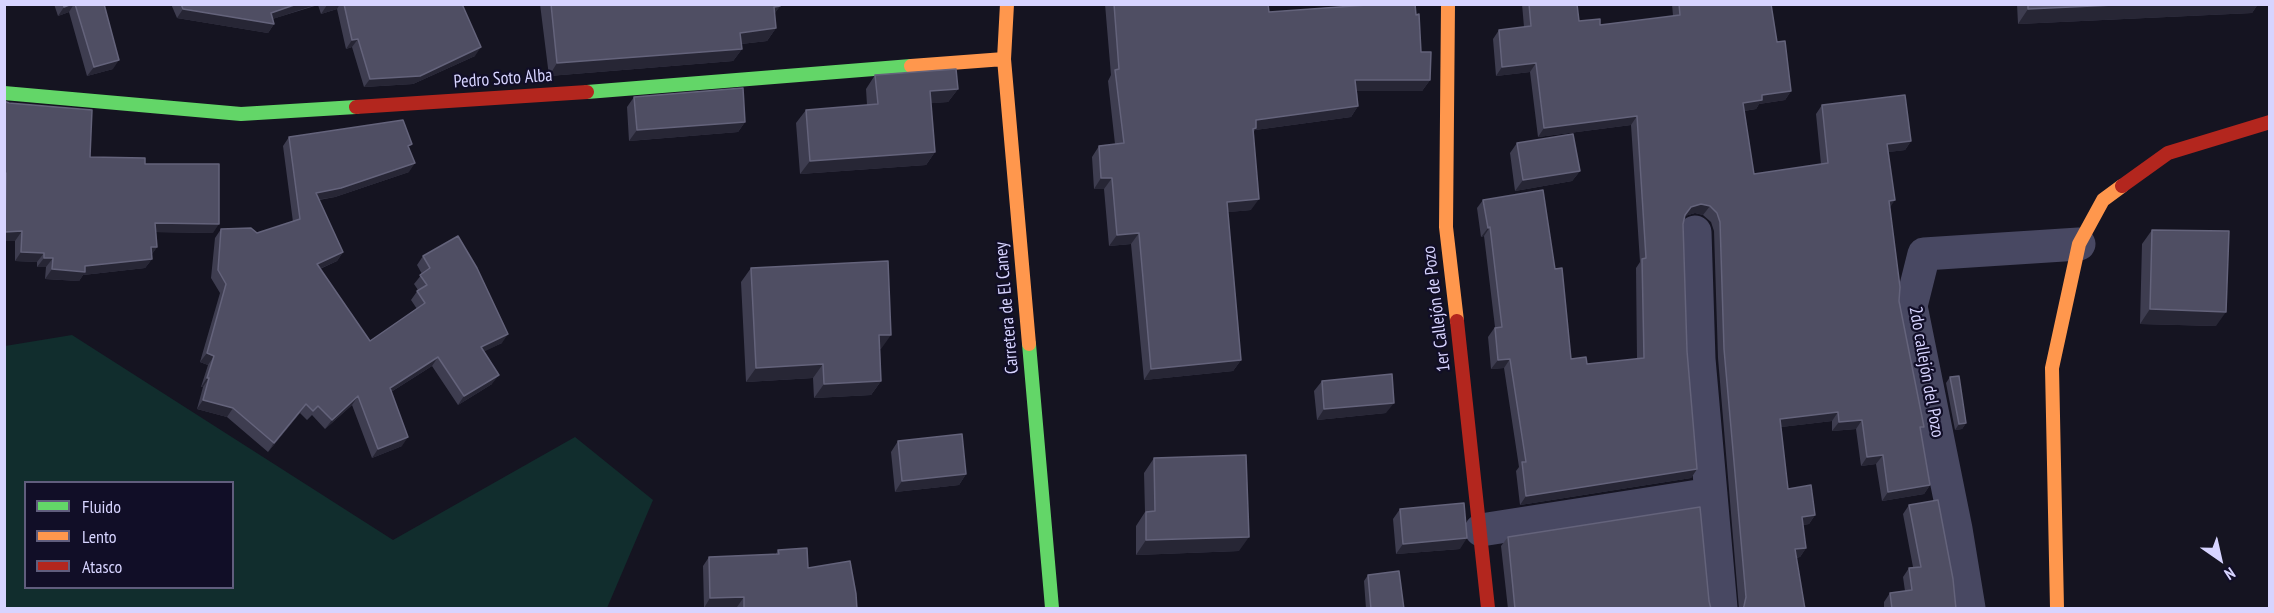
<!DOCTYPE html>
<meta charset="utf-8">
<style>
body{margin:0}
#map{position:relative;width:2274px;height:613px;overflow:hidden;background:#151421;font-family:"PT Sans Narrow",sans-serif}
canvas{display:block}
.frame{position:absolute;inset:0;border:6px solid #d7d4ff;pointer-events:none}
.legend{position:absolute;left:24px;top:481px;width:210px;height:108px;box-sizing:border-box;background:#110e27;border:2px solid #605d7d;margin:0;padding:8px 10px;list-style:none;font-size:18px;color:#d7d4ff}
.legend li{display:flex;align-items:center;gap:12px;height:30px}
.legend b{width:30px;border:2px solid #605d7d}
.north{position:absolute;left:2190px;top:529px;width:60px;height:60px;-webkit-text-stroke:4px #110e27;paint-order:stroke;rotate:146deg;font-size:16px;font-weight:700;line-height:24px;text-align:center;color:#d7d4ff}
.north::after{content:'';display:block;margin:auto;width:21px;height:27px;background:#d7d4ff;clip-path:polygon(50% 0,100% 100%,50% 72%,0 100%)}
</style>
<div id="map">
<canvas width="2274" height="613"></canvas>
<div class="frame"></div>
<ul class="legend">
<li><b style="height:8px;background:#63d668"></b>Fluido</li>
<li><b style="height:8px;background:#ff974d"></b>Lento</li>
<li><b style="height:8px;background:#b3261e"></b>Atasco</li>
</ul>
<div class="north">N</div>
</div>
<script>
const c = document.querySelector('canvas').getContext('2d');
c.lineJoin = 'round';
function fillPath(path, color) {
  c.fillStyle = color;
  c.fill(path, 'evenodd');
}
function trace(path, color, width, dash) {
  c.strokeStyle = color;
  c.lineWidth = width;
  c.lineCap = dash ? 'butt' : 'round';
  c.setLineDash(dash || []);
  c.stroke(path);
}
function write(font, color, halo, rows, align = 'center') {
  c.font = font + ' "PT Sans Narrow",sans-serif';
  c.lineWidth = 4.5;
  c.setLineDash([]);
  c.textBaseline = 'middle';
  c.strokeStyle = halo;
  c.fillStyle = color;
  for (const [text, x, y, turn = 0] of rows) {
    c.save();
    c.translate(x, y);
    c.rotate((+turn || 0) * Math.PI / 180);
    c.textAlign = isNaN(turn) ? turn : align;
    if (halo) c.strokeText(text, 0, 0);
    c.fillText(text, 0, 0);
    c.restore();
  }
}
fillPath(new Path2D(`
 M72,335L393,540L575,437L653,500L607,608H5V346ZM26,482H232V588H26Z`), '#112d2d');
trace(new Path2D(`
 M1695,232L1699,359L1721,608
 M1481,530L1711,494
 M1969,608L1956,529L1911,306L1924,254L2079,244`), '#484862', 33);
trace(new Path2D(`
 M587,92L911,66
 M4,93L241,114L356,107
 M1029,344L1052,608`), '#63d668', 14);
trace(new Path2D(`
 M1007,4L1004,59L1029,344
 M1448,4L1446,227L1457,321
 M911,66L1004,59
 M2057,608L2052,368L2079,244L2103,200L2122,186`), '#ff974d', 14);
trace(new Path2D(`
 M356,107L587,92
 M2122,186L2168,153L2270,122
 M1457,321L1488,608`), '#b3261e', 14);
fillPath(new Path2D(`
 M54,4H104L113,69L87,76L69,12L58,16Z
 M171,4H462L475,56L413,84L364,87L352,47L346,49L337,9L321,14L318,5L272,19L274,24L268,33L177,18Z
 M540,4H779L780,6L774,14L776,28L767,41L741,44L742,49L733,61L549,76Z
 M1105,4H1268L1269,12L1373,4H1415L1421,52L1430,80L1422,91H1357L1358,106L1351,117L1255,130L1253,133L1251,210L1228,212L1241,360L1233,371L1144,380L1131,244L1109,246L1104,189H1094L1092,157L1099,146L1115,144L1108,81L1111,75Z
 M1522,4H1577L1579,21L1600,25L1673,16L1672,4H1771L1777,42L1791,91L1785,100L1759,104L1756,109L1744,111L1754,174L1821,164L1816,114L1822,105L1911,141L1905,150L1888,152L1890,207L1899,301L1930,485L1924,494L1882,501L1876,464L1861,466L1856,429L1832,431V421L1781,427L1788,489L1815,515L1809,524L1803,525L1806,548L1800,557L1796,558L1805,609H1739L1718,358L1714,231L1711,222L1703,215L1695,213L1685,216L1683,224L1687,351L1697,469L1691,478L1520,505L1516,471L1519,467L1504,368L1491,369L1488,337L1495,327L1484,236L1481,237L1477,208L1483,200L1555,269L1571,359L1587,364L1637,359L1636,268L1640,262L1631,125L1538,137L1530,72L1496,76L1493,39L1499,30L1524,27Z
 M2017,4H2258L2252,13L2018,24Z
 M875,75L958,89L948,102L931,103L935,152L926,165L800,174L796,123L806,110L867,105L866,89Z
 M634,97L745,122L738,132L629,141L627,107Z
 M4,101L90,157L145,164L213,233L156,232L157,247L151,255L152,259L145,268L83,275L79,281L45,279L46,267H37V262L15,261V241H4Z
 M289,137L409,149V172L335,197L319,200L343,252L337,261L320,269L370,341L417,309L411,300L418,290L414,284L422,274L417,265L423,256L502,343L484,351L492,384L458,405L432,366L391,392L402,446L372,458L352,405L325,429L312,415L307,420L300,413L268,452L227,417L197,409L203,387H201L208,365L200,362L220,293L211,278L215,238L221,229L257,233L293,222L283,146Z
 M1517,143L1580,171L1572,181L1515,191L1510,153Z
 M2152,230L2216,326L2140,324L2142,244Z
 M751,268L881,349H880L881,381L871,395L814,398L813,378L746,382L741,282Z
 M1950,377L1966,423L1962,429L1955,430L1946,383Z
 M1322,381L1386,413L1317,420L1314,391Z
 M898,441L966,474L959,485L895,492L891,452Z
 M1154,458L1239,551L1136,555V526L1145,512L1144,473Z
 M1909,505L1956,609H1884V602L1890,593L1905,591L1903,577L1909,568L1913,567L1903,514Z
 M1400,509L1460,549L1396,554L1393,519Z
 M1508,537L1709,601L1711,609H1508L1501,546Z
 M778,550L808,568L857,609H737V607L704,608L703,566L709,557L776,554Z
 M1368,575L1404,609H1366L1364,581Z`), '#3e3d50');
fillPath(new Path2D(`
 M72,4H74L69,12L58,16L64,7Z
 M297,4H318L264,22L271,13Z
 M329,4H340L337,9L321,14L327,5Z
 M2135,4H2258L2252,13L2018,24L2028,9Z
 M780,6L771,19L774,7Z
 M183,9L274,24L268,33L177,18Z
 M776,28L767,41L732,45L740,33Z
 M358,39L352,47L346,49L352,40Z
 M481,47L475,56L413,84L364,87L370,79Z
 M742,49L733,61L549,76L557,63Z
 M119,60L113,69L87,76L94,67Z
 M1536,63L1530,72L1496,76L1502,67Z
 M1355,80H1430L1422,91H1348Z
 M958,89L948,102L921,104L930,91Z
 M1791,91L1785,100L1759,104L1756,109L1737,112L1743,103L1762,95Z
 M1358,106L1351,117L1255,130L1249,139L1256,120Z
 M1637,116L1631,125L1538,137L1544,128Z
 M745,122L738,132L629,141L637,130Z
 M1911,141L1905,150L1881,153L1887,144Z
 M935,152L926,165L800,174L810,161Z
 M415,163L409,172L335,197L309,201L316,193Z
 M1580,171L1572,181L1515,191L1523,180Z
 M1101,178H1112L1104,189H1094Z
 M1259,199L1251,210L1219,213L1227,202Z
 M1895,200L1889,209V201Z
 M1701,204L1710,206L1703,215L1695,213L1685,216L1678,224L1691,207Z
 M155,223L219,224L213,233L148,232Z
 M1490,227L1484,236L1481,237L1488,228Z
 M22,231L15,241H4L5,232Z
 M1139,233L1131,244L1109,246L1117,235Z
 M151,247H157L151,256Z
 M21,252L44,253L37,262L15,261Z
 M343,252L337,261L310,273L317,264Z
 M44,258H53L46,267H37Z
 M152,259L145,268L83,275L79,281L45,279L52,269Z
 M2150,309L2226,312L2216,326L2140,324Z
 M508,334L502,343L475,356L481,347Z
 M879,335H891L881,349L869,350Z
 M207,353L214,356L208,365L200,362Z
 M438,357L432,366L383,397L390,388Z
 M1510,359L1504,368L1491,369L1498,360Z
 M1241,360L1233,371L1144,380L1151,369Z
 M823,364L813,378L746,382L756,368Z
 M499,375L492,384L458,405L464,396Z
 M207,378H209L203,387H201Z
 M881,381L871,395L814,398L824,384Z
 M358,396L352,405L325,429L332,420Z
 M203,400L233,408L227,417L197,409Z
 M1394,403L1386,413L1317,420L1324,409Z
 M306,404L300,413L268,452L274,443Z
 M1838,412L1832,421L1773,428L1780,419Z
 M1862,420L1856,429L1832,431L1839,422Z
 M1966,423L1962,429L1955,430L1959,424Z
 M408,437L402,446L372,458L378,449Z
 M1883,455L1876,464L1861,466L1867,457Z
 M1697,469L1691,478L1520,505L1526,496Z
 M966,474L959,485L895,492L902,481Z
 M1930,485L1924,494L1882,501L1888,492Z
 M1815,515L1809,524L1796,526L1802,517Z
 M1249,537L1239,551L1136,555L1146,540Z
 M1467,538L1460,549L1396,554L1403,544Z
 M1806,548L1800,557L1789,558L1795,549Z
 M744,597L737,607L704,608L710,598Z`), '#272635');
const building = new Path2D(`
 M63,4H72L64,7Z
 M75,4H104L119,60L94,67Z
 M181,4H297L271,13L274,24L183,9Z
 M344,4H462L481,47L420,76L370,79L358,39L352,40Z
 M551,4H779L780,6L774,7L776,28L740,33L742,49L557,63Z
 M1114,4H1268L1269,12L1381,4H1415L1416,15L1419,14L1421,52H1431L1430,80H1355L1358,106L1256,120V128L1253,129L1259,199L1227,202L1241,360L1151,369L1139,233L1117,235L1112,178H1101L1099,146L1124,143L1115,70L1119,69Z
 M1529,4H1577L1579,21L1600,19V25L1680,15L1679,4H1771L1777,42L1785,41L1791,91L1762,95V100L1743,103L1754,174L1828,163L1822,105L1905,95L1911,141L1887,144L1895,200L1889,201L1900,287L1899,301L1924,427H1920L1930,485L1888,492L1883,455L1867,457L1862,420L1839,422L1838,412L1780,419L1788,489L1811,485L1815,515L1802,517L1806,548L1795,549L1805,609H1743L1744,606L1746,597L1724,349L1720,222L1717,213L1710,206L1701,204L1691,207L1685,215L1683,224L1687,351L1697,469L1526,496L1522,462H1526L1510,359L1498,360L1495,328L1502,327L1490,227L1488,228L1483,200L1543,190L1555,269L1562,268L1571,359L1586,357L1587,364L1644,358L1642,259L1646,258L1637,116L1544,128L1536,63L1502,67L1499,30L1531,26Z
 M2028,4H2135L2028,9Z
 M956,69L958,89L930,91L935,152L810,161L806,110L878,104L875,75Z
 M743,88L745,122L637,130L634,97Z
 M4,101L9,103L92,110L90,157L145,158V164H219V224L155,223L157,247H151L152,259L85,266V272L52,269L53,258H44V253L21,252L22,231L5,232L6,173H4Z
 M403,120L412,144L408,146L415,163L341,188L316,193L343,252L317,264L370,341L425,303L417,291L427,285L420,275L430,268L423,256L458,236L477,268L508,334L481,347L499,375L464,396L438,357L390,388L408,437L378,449L358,396L332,420L318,406L313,411L306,404L274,443L233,408L203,400L209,378H207L214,356L207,353L226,284L218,270L221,229L251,228L257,233L300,219L289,137Z
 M1573,134L1580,171L1523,180L1517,143Z
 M2152,230L2229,231L2226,312L2150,309Z
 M888,261L891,335H879L881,381L824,384L823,364L756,368L751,268Z
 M1392,374L1394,403L1324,409L1322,381Z
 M1959,376L1966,423L1959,424L1950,377Z
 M962,434L966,474L902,481L898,441Z
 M1246,455L1249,537L1146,540V512L1155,511L1154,458Z
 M1938,500L1953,579L1956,609H1892L1890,593L1912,590L1909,568L1921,567L1909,505Z
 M1464,503L1467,538L1403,544L1400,509Z
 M1700,507L1709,601L1711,609H1515L1508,537Z
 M807,548L808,568L850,561L856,594L857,609H744V597L710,598L709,557L779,554L778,550Z
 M1399,571L1404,609H1371L1368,575Z`);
fillPath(building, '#4f4e63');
trace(building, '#64637b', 1.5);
write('18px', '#d7d4ff', '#110e27', [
 ["Pedro Soto Alba",503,79,-4],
 ["Carretera de El Caney",1007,308,-95],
 ["1er Callejón de Pozo",1437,309,-97],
 ["2do callejón del Pozo",1926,372,80]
]);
</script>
